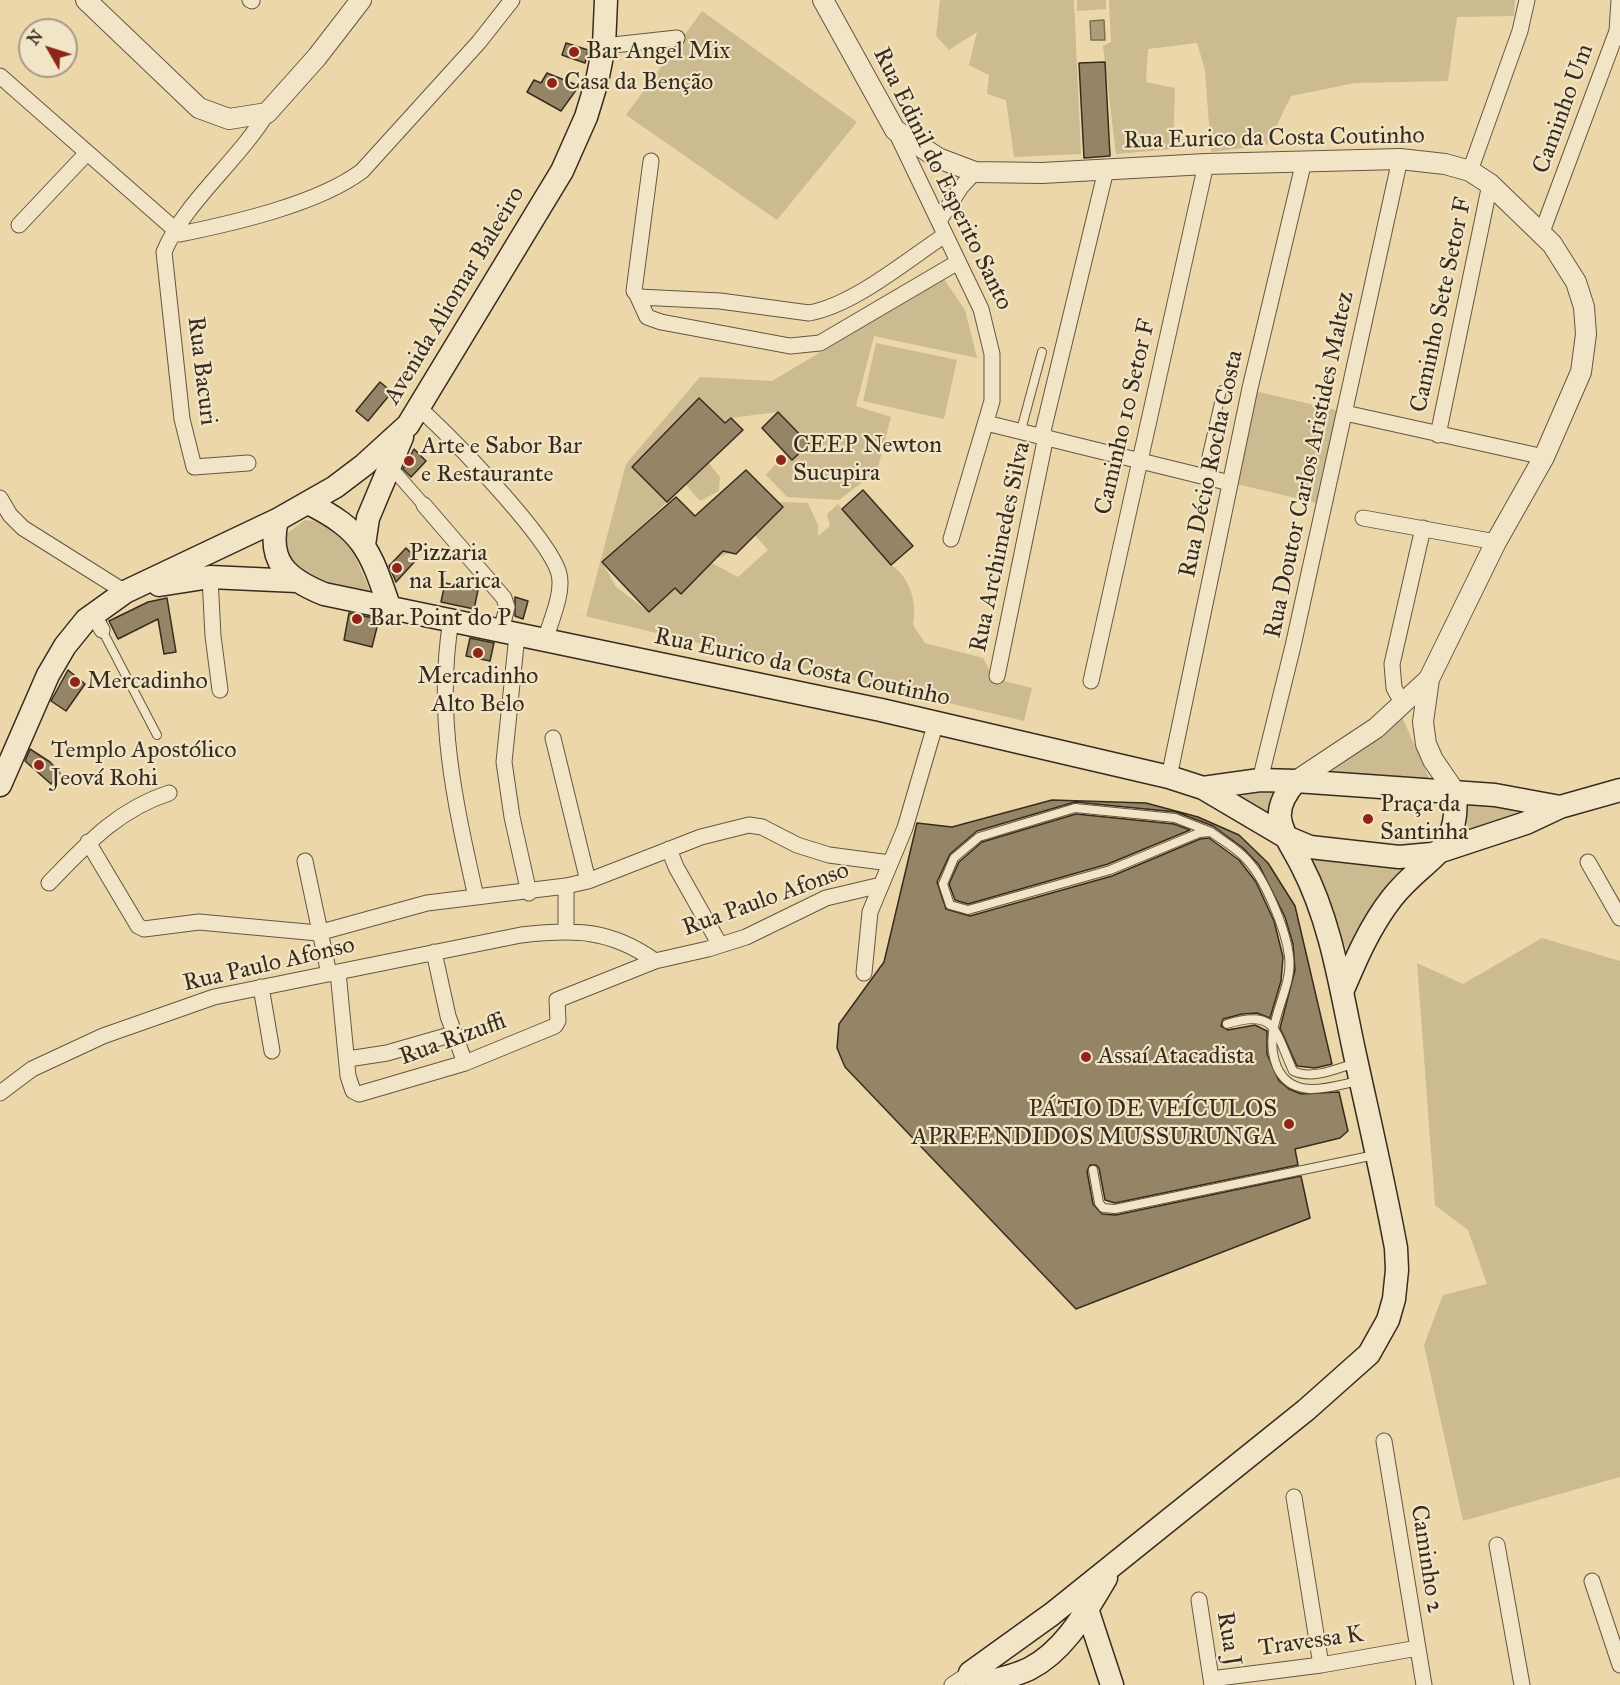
<!DOCTYPE html>
<meta charset="utf-8">
<style>
body{margin:0}
#map{position:relative;width:1620px;height:1685px;overflow:hidden;background:#ebd7a9;font-family:"IM FELL Great Primer",serif}
canvas{display:block}
.north{position:absolute;left:18px;top:18px;width:60px;height:60px;box-sizing:border-box;background:#f2e5c7;border:2px solid #a79b83;border-radius:50%;rotate:309deg;font-size:16px;font-weight:700;line-height:24px;text-align:center;color:#372c1e}
.north::after{content:'';display:block;margin:auto;width:21px;height:27px;background:#8f2418;clip-path:polygon(50% 0,100% 100%,50% 72%,0 100%)}
</style>
<div id="map">
<canvas width="1620" height="1685"></canvas>
<div class="north">N</div>
</div>
<script>
const c = document.querySelector('canvas').getContext('2d');
c.lineJoin = 'round';
function fillPath(path, color) {
  c.fillStyle = color;
  c.fill(path, 'evenodd');
}
function trace(path, color, width, dash) {
  c.strokeStyle = color;
  c.lineWidth = width;
  c.lineCap = dash ? 'butt' : 'round';
  c.setLineDash(dash || []);
  c.stroke(path);
}
function write(font, color, halo, rows, align = 'center') {
  c.font = font + ' "IM FELL Great Primer",serif';
  c.lineWidth = 4.5;
  c.setLineDash([]);
  c.textBaseline = 'middle';
  c.strokeStyle = halo;
  c.fillStyle = color;
  for (const [text, x, y, turn = 0] of rows) {
    c.save();
    c.translate(x, y);
    c.rotate((+turn || 0) * Math.PI / 180);
    c.textAlign = isNaN(turn) ? turn : align;
    if (halo) c.strokeText(text, 0, 0);
    c.fillText(text, 0, 0);
    c.restore();
  }
}
fillPath(new Path2D(`
 M940,0H1074L1081,154L1014,157L1006,100L987,94L989,75L969,65L977,32L949,50L936,36Z
 M1077,0H1106V9L1077,11Z
 M1109,0H1515L1514,16L1457,17L1448,81L1355,83L1291,96L1267,145L1211,152L1205,70L1197,43L1148,49L1146,82L1175,88L1173,149L1116,154L1103,46L1111,42Z
 M702,11L857,122L777,220L626,115Z
 M944,279L965,310L977,358L874,336L856,406L891,417L877,471L839,500L787,497L766,475L785,453L792,460L809,443L778,412L731,418L709,439L698,428L714,412L699,398L676,422L720,477L719,491L700,501L675,472L656,491L667,502L602,562L616,587L649,612L673,585L681,594L699,576L690,522L733,552L708,561L738,577L768,550L753,533L776,502L808,503L818,525V536L830,526L827,514L838,504L891,565C911,578 917,603 913,625L925,643L983,658L995,679L1032,688L1024,721L560,610L586,616L626,464L700,377L772,381Z
 M876,343L957,360L944,419L863,401Z
 M1251,390L1344,412L1321,504L1228,482Z
 M305,520L329,523L346,535L370,591L324,581L292,566L284,549L285,535Z
 M1402,717L1432,784L1326,775Z
 M1278,790L1269,817L1241,796Z
 M1465,804L1539,809L1468,832Z
 M1308,855L1408,865L1349,956Z
 M1542,938L1620,961V1477L1463,1521L1424,1345L1443,1295L1487,1284L1468,1230L1435,1205L1417,963L1463,984Z`), '#ccba91');
const water = new Path2D(`
 M1104,20L1105,40H1091L1090,21Z`);
fillPath(water, '#ae9d7a');
trace(water, '#7e7055', 1.5);
const building = new Path2D(`
 M566,43L588,50L585,63L562,55Z
 M1105,62L1110,156L1084,158L1079,63Z
 M547,73L579,86L561,111L527,92L534,80L541,83Z
 M380,382L392,392L368,421L356,411Z
 M699,398L725,423L731,418L743,430L667,502L632,467Z
 M778,412L809,444L792,460L762,428Z
 M414,449L426,461L411,477L403,469Z
 M746,470L783,507L736,554L723,551L681,594L675,588L649,612L602,562L676,497L695,516Z
 M863,490L913,546L891,565L842,509Z
 M406,548L417,559L396,582L389,566Z
 M445,583L478,590L474,609L441,602Z
 M515,597L528,601L523,619L515,616Z
 M167,598L176,652L164,654L158,619L118,639L109,621L148,602Z
 M349,613L379,619L372,647L344,640Z
 M470,638L494,643L490,661L466,656Z
 M68,670L85,684L66,711L51,701Z
 M30,749L50,762L60,773L51,784L25,761Z
 M1052,800L1146,803L1198,817L1239,835L1268,863L1295,906L1332,1064L1315,1068L1297,1066L1280,1028L1295,970L1293,944L1285,917L1259,865L1243,848L1213,826L1176,812L1075,802L977,831L950,854L937,882L946,909L970,916L1112,876L1200,839L1209,838L1239,860L1256,882L1274,921L1283,957L1281,981L1270,1018L1257,1013L1242,1014L1223,1019L1221,1026L1228,1030L1255,1025L1267,1031V1054L1279,1081L1289,1089L1301,1094L1339,1092L1348,1131L1340,1138L1295,1149L1298,1165L1115,1203L1105,1200L1099,1168L1096,1165H1090L1087,1171L1093,1204L1102,1214L1116,1215L1301,1176L1310,1218L1076,1309L845,1067L837,1048L839,1024L884,962L917,823L952,827Z
 M1076,814L1174,824L1190,830L1108,864L968,904L955,900L949,884L959,862L982,842Z`);
fillPath(building, '#958566');
trace(building, '#372c1e', 1.5);
const service = new Path2D(`
 M1021,430L1042,352
 M1202,476L1222,390
 M102,630L157,735
 M1211,832L1175,818L1075,808L979,837L954,858L943,884L950,905L968,910L1110,870L1199,833L1211,832C1223,841 1238,849 1247,860C1265,879 1286,930 1289,956C1294,992 1260,1026 1277,1067C1292,1101 1330,1087 1358,1081
 M1227,1024C1277,1008 1275,1032 1293,1071C1312,1080 1336,1069 1355,1063
 M1093,1170L1099,1203L1103,1208L1115,1209L1375,1155`);
const pedestrian = new Path2D(`
 M389,465L424,505`);
const minor = new Path2D(`
 M250,0L252,1
 M604,46L677,38
 M0,76L180,234C234,223 318,204 362,171L479,42L512,0
 M895,130L981,309L992,354V401L951,539
 M651,161L634,291L639,297L720,301L809,313C854,305 907,260 945,235
 M1470,171L1520,31L1527,0
 M939,221L961,187L975,172
 M19,225L86,154
 M1542,232L1617,31L1619,0
 M637,295L647,317L661,322L790,346L820,343L958,262
 M419,408C450,436 550,538 559,574C564,593 550,622 545,641
 M1345,413L1544,457
 M986,423L1230,483
 M1042,435L1106,170
 M1438,435L1490,184
 M248,463L194,467L182,419L164,252C184,203 238,161 267,113
 M0,498L10,515L23,528L125,592
 M424,505L504,598L507,607L501,631
 M1363,518L1496,542
 M210,577L213,636L220,690
 M93,614L102,630
 M451,620C435,716 455,803 476,897
 M517,635L504,762L512,817L529,893
 M997,676L1046,436
 M1091,681L1206,164
 M1403,704L1394,688L1392,664L1423,528
 M553,738L588,881
 M1169,777L1250,388L1304,161
 M1260,780L1293,646L1400,159
 M88,842L138,926L144,929L199,922L318,933L427,903L566,886L588,881L701,837L749,825L762,827L797,845L829,855L890,863
 M669,849L676,867L720,945
 M305,861L329,974
 M1588,862L1620,918
 M49,883C86,845 117,810 169,793
 M566,931V886
 M434,952L448,1016L465,1063
 M338,972L348,1076L353,1091L359,1094L465,1063L555,1026L558,1021L557,1000L655,961
 M864,973L870,912L905,828L936,722
 M261,987L272,1051
 M348,1059L387,1053L453,1034
 M0,1093L32,1069L103,1036L214,997L521,935C574,929 610,929 655,961L708,949L746,937L826,898L881,885
 M1384,1441L1424,1685
 M1294,1497L1321,1665
 M1497,1545L1522,1685
 M1592,1581L1620,1665
 M1199,1600L1212,1685
 M1211,1679L1321,1665L1418,1648
 M952,1685L970,1673`);
const tertiary = new Path2D(`
 M86,0L199,108L229,119L267,113L317,57L361,0
 M823,0L895,130L938,158L975,172L1042,173L1206,164L1400,159L1445,164L1470,171L1490,184L1552,244L1576,282L1584,307L1586,334L1581,372L1544,457L1496,542L1429,679L1423,722L1426,744L1433,760L1455,792
 M1296,781L1376,728L1429,679`);
const secondary = new Path2D(`
 M308,503C363,530 370,550 389,606
 M277,520C267,562 287,579 324,594L881,710L1169,777L1203,788L1286,837L1310,847L1399,857L1432,854L1526,823L1560,807L1620,790
 M364,545L368,518L402,437
 M159,585L210,577L297,581
 M0,785L48,675L65,646L86,620L125,592L277,520L335,487L364,465L408,425L562,171L586,117L597,81L604,46L606,0
 M1203,788L1260,780L1296,781L1495,795L1560,807
 M1342,992C1356,959 1370,926 1392,898C1425,856 1461,854 1455,792
 M1081,1603L1087,1609L1112,1685
 M981,1684C997,1680 1014,1676 1029,1669C1066,1650 1086,1611 1106,1578
 M982,1685L970,1673L1052,1614L1306,1410L1369,1354L1388,1320L1394,1299L1397,1270L1396,1248C1384,1183 1369,1119 1355,1055C1341,991 1332,924 1302,866C1285,832 1265,816 1296,781`);
trace(service, '#645741', 10);
trace(pedestrian, '#645741', 14);
trace(minor, '#645741', 17);
trace(tertiary, '#645741', 22);
trace(secondary, '#372c1e', 25);
trace(service, '#f2e5c7', 8);
trace(pedestrian, '#f2e5c7', 12);
trace(minor, '#f2e5c7', 15);
trace(tertiary, '#f2e5c7', 20);
trace(secondary, '#f2e5c7', 22);
for (const [x, y, r, color] of [
 [574,52,6,"#8f2418"],
 [552,83,6,"#8f2418"],
 [781,460,6,"#8f2418"],
 [409,461,6,"#8f2418"],
 [397,568,6,"#8f2418"],
 [357,619,6,"#8f2418"],
 [478,653,6,"#8f2418"],
 [75,682,6,"#8f2418"],
 [39,765,6,"#8f2418"],
 [1368,819,6,"#8f2418"],
 [1086,1057,6,"#8f2418"],
 [1289,1124,6,"#8f2418"]
]) {
  const dot = new Path2D();
  dot.arc(x, y, r, 0, 2 * Math.PI);
  c.fillStyle = color;
  c.fill(dot);
  trace(dot, '#f2e5c7', 2);
}
write('24px', '#372c1e', '#f2e5c7', [
 ["Bar Angel Mix",586,52],
 ["Casa da Benção",564,83],
 ["CEEP Newton",793,446],
 ["Sucupira",793,474],
 ["Arte e Sabor Bar",421,447],
 ["e Restaurante",421,475],
 ["Pizzaria",409,554],
 ["na Larica",409,582],
 ["Bar Point do P",369,619],
 ["Mercadinho",478,677,"center"],
 ["Alto Belo",478,705,"center"],
 ["Mercadinho",87,682],
 ["Templo Apostólico",51,751],
 ["Jeová Rohi",51,779],
 ["Praça da",1380,805],
 ["Santinha",1380,833],
 ["Assaí Atacadista",1098,1057],
 ["PÁTIO DE VEÍCULOS",1277,1110,"right"],
 ["APREENDIDOS MUSSURUNGA",1277,1138,"right"]
], 'left');
write('24px', '#372c1e', '#f2e5c7', [
 ["Caminho Um",1564,109,-70],
 ["Rua Eurico da Costa Coutinho",1274,139,-1],
 ["Rua Edinil do Esperito Santo",942,179,64],
 ["Avenida Aliomar Baleeiro",455,296,-59],
 ["Caminho Sete Setor F",1442,305,-78],
 ["Rua Bacuri",201,371,83],
 ["Caminho 10 Setor F",1126,417,-77],
 ["Rua Décio Rocha Costa",1212,464,-78],
 ["Rua Doutor Carlos Aristides Maltez",1310,465,-78],
 ["Rua Archimedes Silva",1001,547,-78],
 ["Rua Eurico da Costa Coutinho",802,668,12],
 ["Rua Paulo Afonso",766,900,-20],
 ["Rua Paulo Afonso",269,965,-13],
 ["Rua Rizuffi",453,1040,-20],
 ["Caminho 2",1426,1559,81],
 ["Rua J",1228,1639,81],
 ["Travessa K",1311,1642,-8]
]);
</script>
